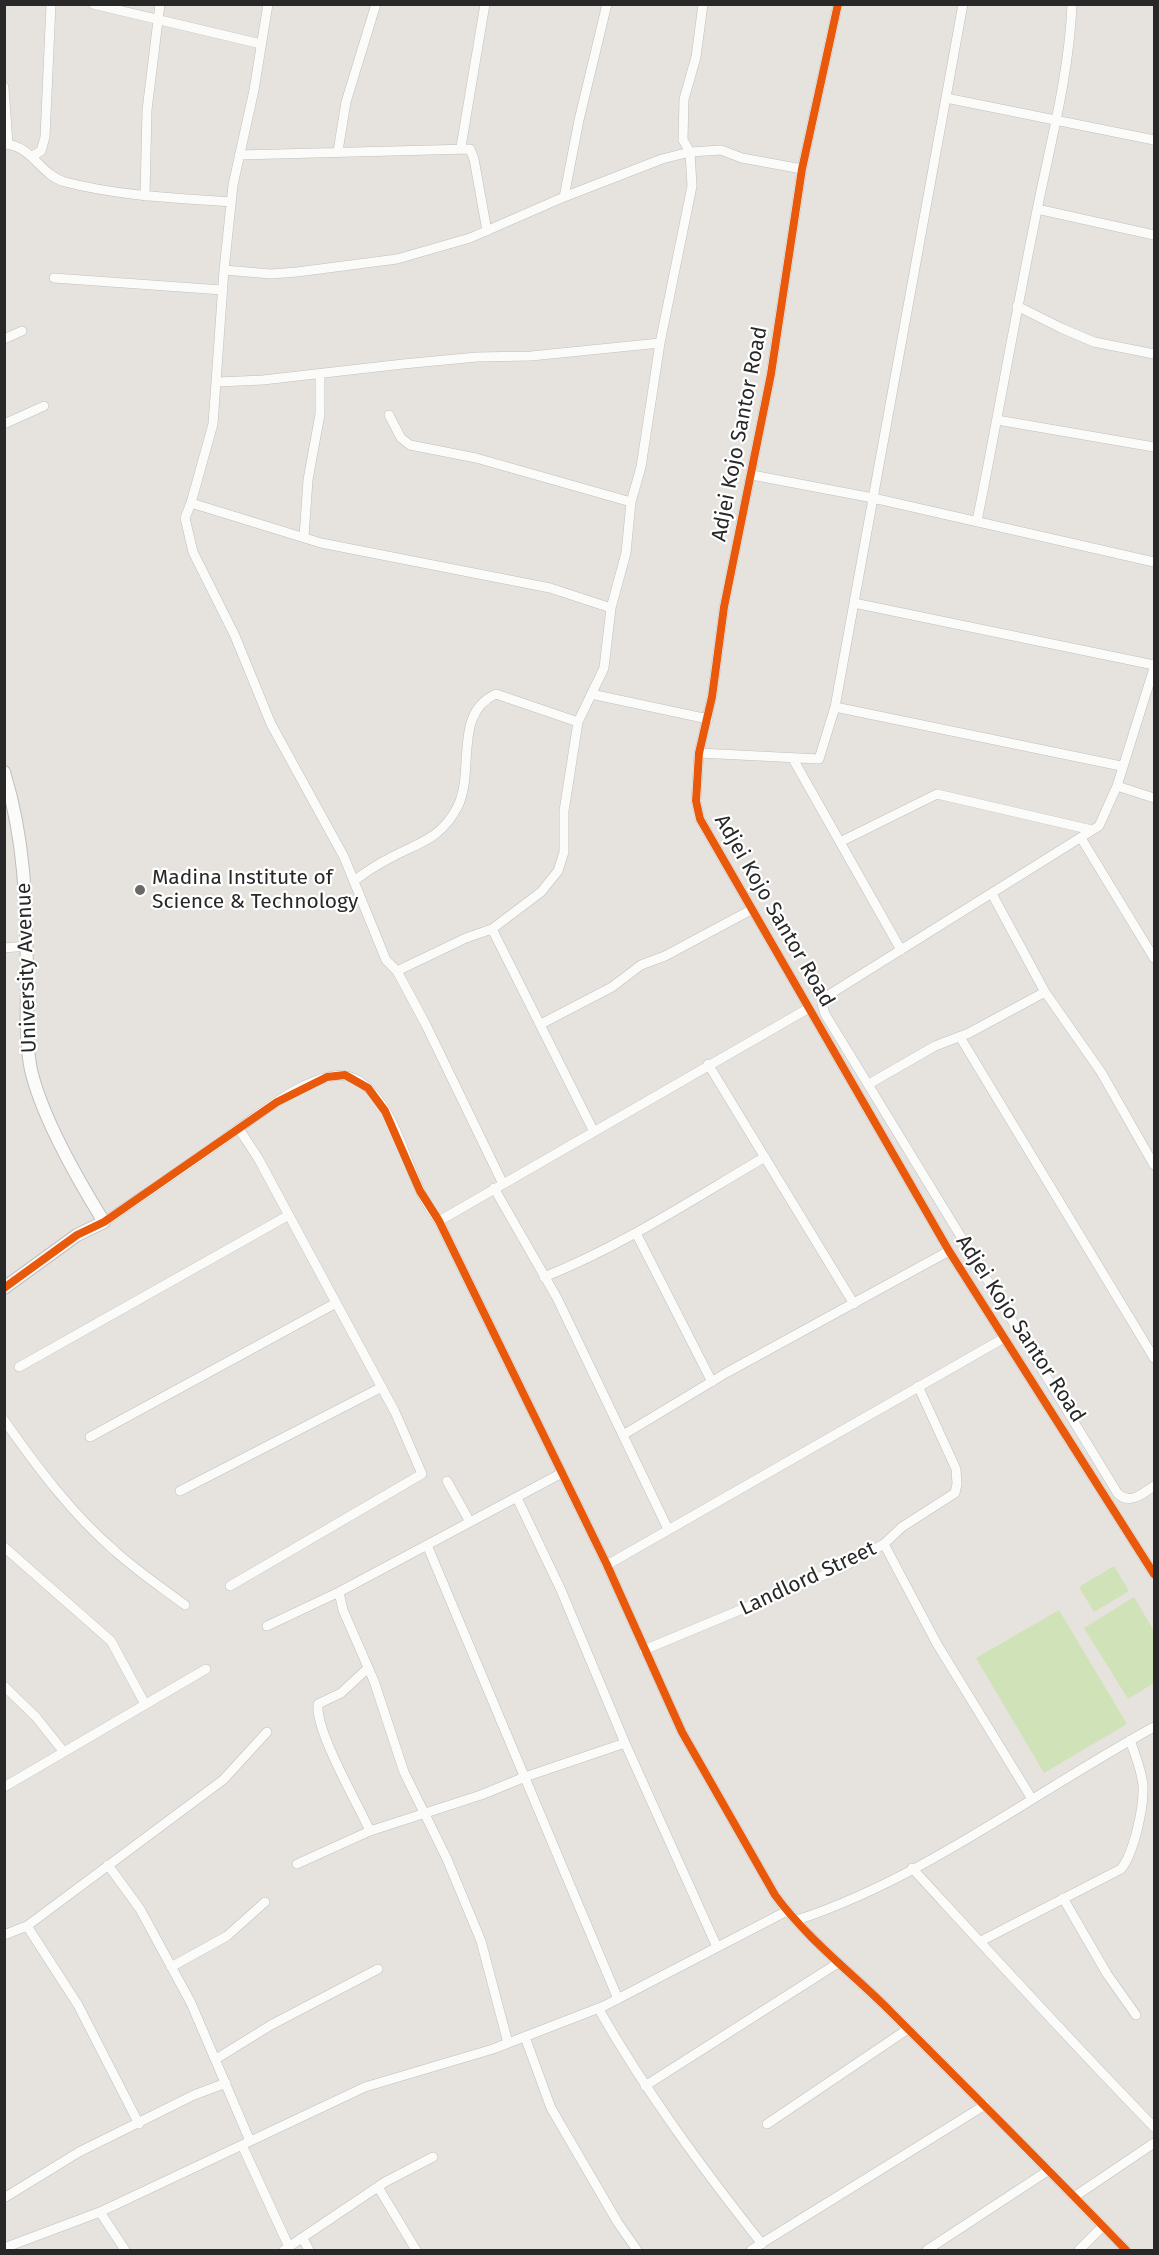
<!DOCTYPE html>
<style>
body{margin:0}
#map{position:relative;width:1159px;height:2255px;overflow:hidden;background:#e6e3de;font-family:"Fira Sans",sans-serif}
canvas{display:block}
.frame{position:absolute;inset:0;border:6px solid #282828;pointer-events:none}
</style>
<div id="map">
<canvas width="1159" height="2255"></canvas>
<div class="frame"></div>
</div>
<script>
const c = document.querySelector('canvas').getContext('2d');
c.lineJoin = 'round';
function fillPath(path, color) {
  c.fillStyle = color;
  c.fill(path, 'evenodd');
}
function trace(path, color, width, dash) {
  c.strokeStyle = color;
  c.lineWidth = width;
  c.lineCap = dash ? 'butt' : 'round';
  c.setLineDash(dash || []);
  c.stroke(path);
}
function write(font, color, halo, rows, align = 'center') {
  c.font = font + ' "Fira Sans",sans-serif';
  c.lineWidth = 4.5;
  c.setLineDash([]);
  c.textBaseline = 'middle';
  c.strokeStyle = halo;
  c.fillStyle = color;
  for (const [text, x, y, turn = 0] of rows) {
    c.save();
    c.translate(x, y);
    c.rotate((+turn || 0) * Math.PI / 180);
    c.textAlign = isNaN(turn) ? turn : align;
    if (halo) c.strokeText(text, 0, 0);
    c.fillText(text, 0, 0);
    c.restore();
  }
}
fillPath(new Path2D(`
 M1114,1566L1129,1591L1094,1612L1079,1587Z
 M1134,1597L1154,1631V1683L1128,1699L1084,1628Z
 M1059,1610L1127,1724L1044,1773L976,1658Z`), '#d0e2b8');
const minor = new Path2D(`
 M93,4L261,44
 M838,4L802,169L771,374L724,607L712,697L699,753L696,801L700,819L949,1251L1154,1574
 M4,87L8,144
 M946,98L1154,140
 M4,144C32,145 40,175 65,182C119,196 176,198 231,202
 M461,147L485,4
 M338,151L346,102L376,4
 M239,155L470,149L474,159L487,231
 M32,156L41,151L45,137L51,4
 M145,196L147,110L160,4
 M564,197L579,120L607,4
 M1037,209L1154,235
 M224,270L233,185L254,90L268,4
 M54,278L222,290
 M1017,306L1061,328L1094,342L1154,354
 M4,339L22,331
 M218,382L263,380L403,364L477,357L531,356L660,343
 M389,415L401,438L410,445L476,458L631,502
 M997,420L1154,447
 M4,424L44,406
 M752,475L873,498L1154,562
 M191,503L185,518L193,552L235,636L271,724L344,857L386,960L397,971L426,1025L503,1184
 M977,521C997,422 1014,323 1034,225C1048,152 1069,79 1072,4
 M304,537L308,480L320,414V374
 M854,603L1154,665
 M611,608L550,588L321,543L191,503L213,424L224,270L271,274L297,272L397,259L470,238L564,197L662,159L690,152L721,150L742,158L802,169
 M1154,668L1117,786L1099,826L827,996L822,1004L825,1014L1118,1494C1131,1505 1143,1493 1154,1486
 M591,694L708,719
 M835,707L1121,766
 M699,753L819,759L835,707L963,4
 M793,759L901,950
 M1117,786L1154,798
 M1081,838L1154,958
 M840,842L937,794L1092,830
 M355,880C366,872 378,864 390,858C420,842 441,839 458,806C475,770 453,713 496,694L578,722
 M992,894L1045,992L1101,1072L1154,1165
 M4,948L26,946
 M397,971L466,938L492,929
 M541,1024L612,987L641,965L665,956L751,910
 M960,1037L1154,1358
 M708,1064L854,1304
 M869,1084L935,1046L969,1033L1045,992
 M594,1132L492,929L541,892L558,871L564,852V811L578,722L604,668L611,608L626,553L631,502L641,467L660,343L692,186L690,152L683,140L684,99L696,57L703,4
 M494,1188L557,1298L668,1529
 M439,1221L809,1008
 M104,1222C149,1191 194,1161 238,1129C266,1110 298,1082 333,1076C347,1073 359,1079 369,1089C405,1125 407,1183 439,1221L607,1565L682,1732L775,1895C807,1939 852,1973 890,2011C969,2090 1048,2169 1126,2250
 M636,1233L712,1382
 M544,1277C622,1246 693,1199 765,1157
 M19,1367L289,1215
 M4,1420C37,1467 72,1514 115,1551C137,1571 161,1587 185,1605
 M623,1435L726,1373L949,1251
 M90,1437L336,1303
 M447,1481L470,1522
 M180,1491L382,1387
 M517,1498L561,1590L625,1743L717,1947
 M884,1544L937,1644L1032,1799
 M427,1545L618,1999
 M4,1547L111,1641L145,1704
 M607,1565L1004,1338
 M230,1586L422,1474L395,1412L258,1158L239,1129
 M339,1592L343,1610L374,1681L404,1772L447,1859L481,1941L508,2043
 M267,1626L339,1592L560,1474
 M644,1650L841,1568L884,1544L902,1527L955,1493L957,1484L956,1469L918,1386
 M368,1668L341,1693L318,1704C315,1731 358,1804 370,1831
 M4,1686L36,1717L63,1751
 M4,1787L206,1669
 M297,1864L370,1831L481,1795L525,1777L625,1743
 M108,1865L140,1909L191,2003L250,2141
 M912,1868C992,1955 1072,2043 1154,2127
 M1063,1898L1107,1974L1136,2015
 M797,1920C923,1879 1038,1790 1154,1727
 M27,1926L78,2005L139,2124
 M4,1935L27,1926L223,1780L267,1732
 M981,1941L1121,1869C1134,1853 1144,1807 1143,1786C1142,1771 1135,1755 1130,1740
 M171,1967L227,1936L265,1902
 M598,2008C646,2092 702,2168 762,2244
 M525,2037L551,2108L618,2223L637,2250
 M216,2059L271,2025L378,1969
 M645,2086L838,1963
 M767,2124L908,2029
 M242,2145L289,2247
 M378,2187L416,2250
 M1074,2197L1154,2143
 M4,2198L79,2152L194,2095L226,2083
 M100,2212L125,2250
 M303,2239L309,2250
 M4,2248L100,2212L365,2087L493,2049L604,2006L787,1911
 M284,2250L385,2182L433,2157
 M751,2250L985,2105
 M927,2250L1049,2170
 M1079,2250L1103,2226`);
const tertiary = new Path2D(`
 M4,772C26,844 26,905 27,979C27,1009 25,1040 31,1070C42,1117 78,1180 104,1222L77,1235L4,1288`);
trace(minor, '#c0bfbf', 10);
trace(tertiary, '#c0bfbf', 14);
trace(minor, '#fbfbfa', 9);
trace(tertiary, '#fbfbfa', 12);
trace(new Path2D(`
 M838,4L802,169L771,374L724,607L712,697L699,753L696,801L700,819L949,1251L1154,1574
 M4,1288L77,1235L104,1222L277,1102L327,1077L345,1075L368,1088L385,1111L420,1191L439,1221L607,1565L682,1732L775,1895C807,1939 852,1973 890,2011C969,2090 1048,2169 1126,2250`), '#e8590c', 8);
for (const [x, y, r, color] of [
 [140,890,6,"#6a6968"]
]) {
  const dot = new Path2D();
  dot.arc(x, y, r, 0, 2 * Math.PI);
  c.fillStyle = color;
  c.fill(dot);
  trace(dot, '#fff', 2);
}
write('21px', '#282828', '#fff', [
 ["Adjei Kojo Santor Road",740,434,-79],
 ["Adjei Kojo Santor Road",774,911,60],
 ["University Avenue",27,968,-92],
 ["Adjei Kojo Santor Road",1020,1329,57],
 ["Landlord Street",808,1579,-25]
]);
write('21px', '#282828', '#fff', [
 ["Madina Institute of",152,878],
 ["Science & Technology",152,902]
], 'left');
</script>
